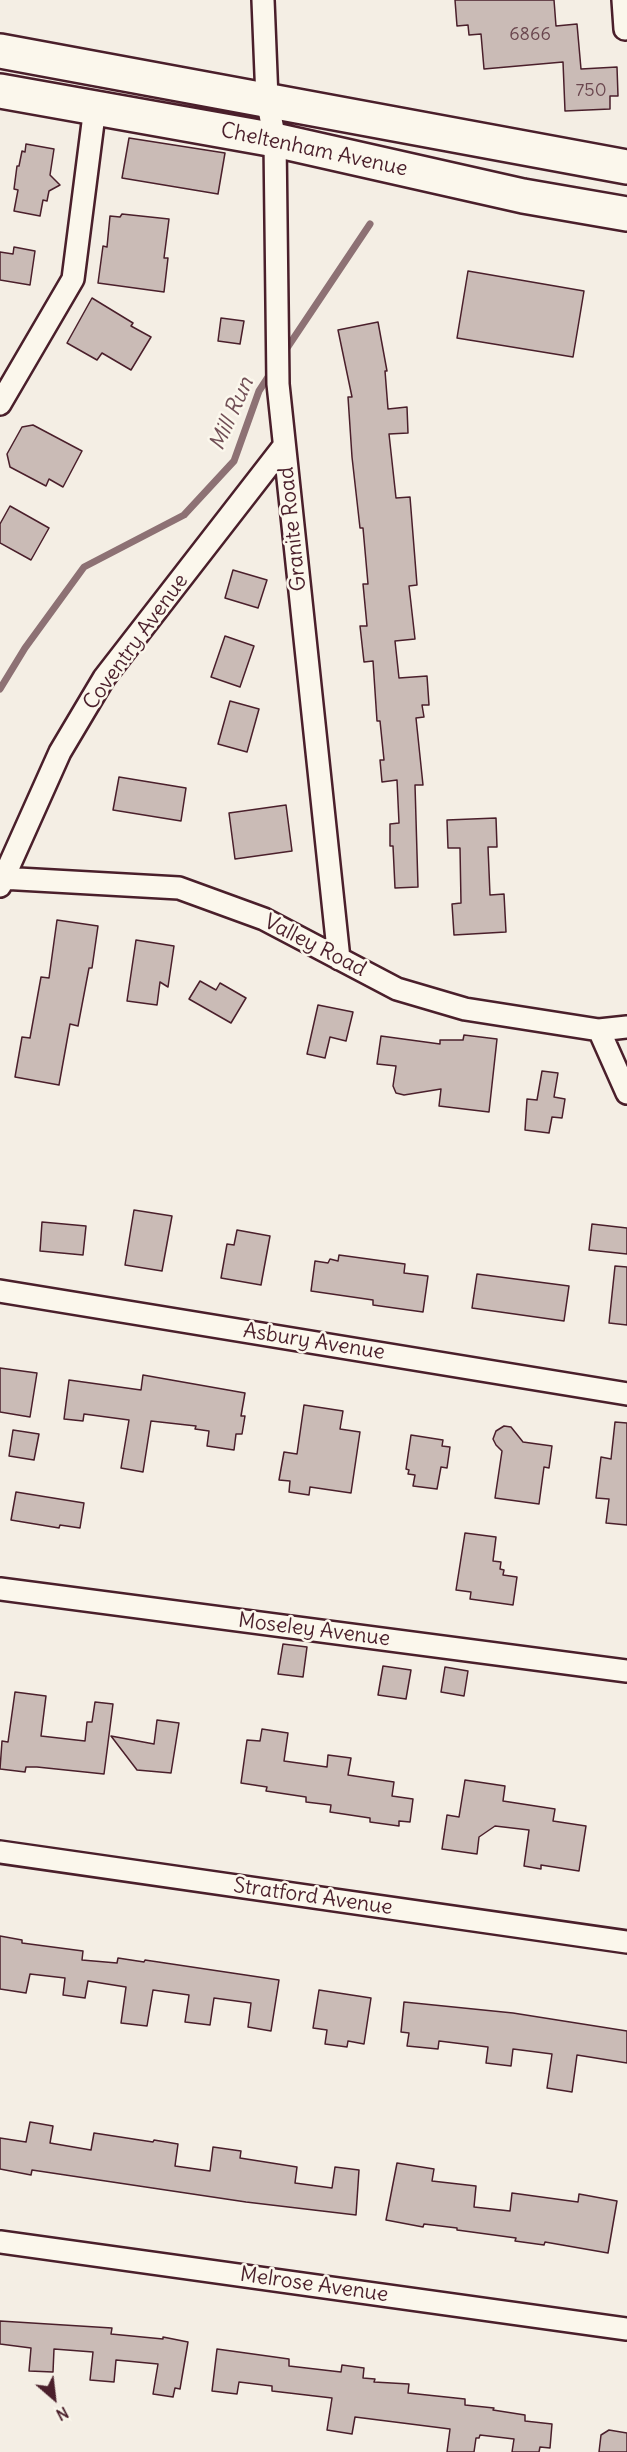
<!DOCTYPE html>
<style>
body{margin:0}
#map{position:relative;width:627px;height:2452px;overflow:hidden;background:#f4eee4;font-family:Delius,sans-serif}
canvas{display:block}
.north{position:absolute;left:24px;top:2368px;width:60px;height:60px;-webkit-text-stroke:4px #fbf7ec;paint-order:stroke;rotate:152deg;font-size:16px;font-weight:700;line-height:24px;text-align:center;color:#4a1f2b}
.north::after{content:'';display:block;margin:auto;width:21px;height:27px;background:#4a1f2b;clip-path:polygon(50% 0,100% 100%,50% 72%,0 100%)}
</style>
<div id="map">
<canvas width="627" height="2452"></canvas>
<div class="north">N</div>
</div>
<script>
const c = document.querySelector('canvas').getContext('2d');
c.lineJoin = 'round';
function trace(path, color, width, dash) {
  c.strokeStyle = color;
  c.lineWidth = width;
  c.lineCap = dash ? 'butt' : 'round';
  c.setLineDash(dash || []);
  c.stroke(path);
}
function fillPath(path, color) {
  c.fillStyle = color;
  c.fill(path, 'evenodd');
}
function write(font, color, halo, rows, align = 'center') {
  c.font = font + ' Delius,sans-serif';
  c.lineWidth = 5;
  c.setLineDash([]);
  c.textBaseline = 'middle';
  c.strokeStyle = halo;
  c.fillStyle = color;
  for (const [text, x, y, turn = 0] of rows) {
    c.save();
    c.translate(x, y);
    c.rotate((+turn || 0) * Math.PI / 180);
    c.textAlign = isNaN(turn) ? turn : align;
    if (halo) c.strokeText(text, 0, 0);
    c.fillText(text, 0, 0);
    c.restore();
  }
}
trace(new Path2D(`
 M283,354L370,224
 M0,689L25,648L84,567L184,515L234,461L259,391L272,371`), '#8d7174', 7);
const building = new Path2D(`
 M455,0H554L556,26L577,24L581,69L617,67L618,96H610V109L565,111L563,62L484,69L481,34L469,35L468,25L457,26Z
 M129,138L225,153L218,194L122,178Z
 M26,144L54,149L50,175L60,185L49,191L47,201L43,200L40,216L14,211L18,190L14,189L17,166H19L22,151L25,152Z
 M122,214L169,219L164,258H168L164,292L98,283L103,246L107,247L110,216L120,217Z
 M14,247L35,251L30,285L0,280V252L13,254Z
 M468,271L584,291L573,357L457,338Z
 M92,298L133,323L131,326L151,337L131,370L102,353L97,360L67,343Z
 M221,318L244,321L240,344L218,341Z
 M378,322L387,371H385L388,409L407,407L408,433L389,434L396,498L410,497L417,585L409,586L415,639L395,641L399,678L427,676L429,705H422L424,717L416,718L423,785H415L418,887L395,888L393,846H390V824L399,823L397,780L382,782L380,760H384L380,721H377L373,661L364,662L360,626H367L363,584H368L363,528H360L352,457L348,397H352L338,330Z
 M33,425L82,451L63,487L49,479L46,486L10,467L7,454L22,427Z
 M10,506L49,528L31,560L0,543V524Z
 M233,570L267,580L258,608L225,598Z
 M225,636L254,646L240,687L211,677Z
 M230,701L259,709L247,752L218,744Z
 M119,777L186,788L181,821L113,810Z
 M286,805L292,851L235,859L229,813Z
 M496,818L497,847H488L490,895L504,894L506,932L454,935L452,904L461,903L460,848H448L447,820Z
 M57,920L98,926L92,968H89L78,1026L70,1024L59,1085L15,1077L22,1037L30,1038L41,977L49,978Z
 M136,940L174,946L168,987L160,982L157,1005L127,1001Z
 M200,981L216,990L220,983L246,998L231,1023L189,999Z
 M318,1005L353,1012L346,1041L330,1037L325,1058L307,1054Z
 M464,1035L497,1039L489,1112L439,1106L441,1089L404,1095L396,1093L393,1086L396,1066L377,1064L381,1036L440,1044V1040H463Z
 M542,1071L558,1073L554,1097L565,1099L562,1118L552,1117L549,1133L525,1130L527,1099L537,1100Z
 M134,1210L172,1216L162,1271L125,1265Z
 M42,1222L86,1226L83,1255L40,1251Z
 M592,1224L627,1228V1254L589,1250Z
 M237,1230L270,1236L261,1285L221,1278L227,1244L234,1245Z
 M339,1255L405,1264L404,1273L428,1276L423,1312L373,1305V1300L311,1291L315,1261L328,1263L330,1259L338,1261Z
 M615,1266L627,1267V1325L609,1323Z
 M477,1274L569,1286L564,1321L472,1308Z
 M0,1368L37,1373L30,1417L0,1412Z
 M143,1375L245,1393L241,1416H245L242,1434H236L234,1450L207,1446L209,1431L195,1429L196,1426L151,1421L143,1472L121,1468L129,1420L84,1414L83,1421L64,1419L69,1380L141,1390Z
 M304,1405L343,1411L340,1429L360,1432L351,1493L310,1487L309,1495L289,1492L290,1481L279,1480L284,1452L297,1454Z
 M615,1422L627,1423V1525L606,1523L609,1499L596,1498L601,1457L611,1459Z
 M504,1426L511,1427L523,1442L552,1446L549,1468L544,1467L539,1504L495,1498L502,1451L496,1445L493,1439L496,1431Z
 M13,1430L39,1434L34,1460L9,1456Z
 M411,1435L443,1440L442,1446L450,1447L447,1468L441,1467L437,1489L413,1486L415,1475L408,1474L409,1470L406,1469Z
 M16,1492L84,1503L80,1528L60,1525L59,1528L11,1520Z
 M465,1533L496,1537L493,1561L501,1562L500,1569L504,1570L503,1575L517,1577L513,1605L470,1599L471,1592L456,1590Z
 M283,1644L307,1647L303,1677L278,1674Z
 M383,1666L411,1670L406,1699L378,1695Z
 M445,1667L468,1671L464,1696L441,1692Z
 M15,1692L46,1696L41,1736L85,1741L87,1722H92L95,1702L113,1704L104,1774L37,1767H26L25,1772L0,1769L2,1741L8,1742Z
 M157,1720L179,1723L171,1773L137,1770L111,1736L154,1744Z
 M262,1729L288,1733L284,1761L327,1767L328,1755L351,1758L348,1775L394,1782L392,1796L413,1799L410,1822L399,1821V1826L370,1822V1818L330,1812L331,1805L306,1802V1797L266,1791L267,1787L241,1783L247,1740L260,1741Z
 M465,1780L505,1786L503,1801L555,1809L553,1821L586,1826L579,1871L541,1865V1869L524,1866L529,1830L495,1826L479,1837L477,1854L442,1849L447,1815L459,1817Z
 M0,1936L22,1940V1943L83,1951L82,1960L117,1963L118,1958L144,1962L145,1960L279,1980L271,2031L248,2027L251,2003L214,1998L210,2025L185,2022L189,1995L153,1990L147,2026L121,2023L126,1987L88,1981L85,1998L63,1995L65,1978L30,1974L26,1993L0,1989Z
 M319,1990L371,1998L364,2044L348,2041L347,2047L325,2044L327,2030L313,2028Z
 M404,2002L513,2013L627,2031V2063L577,2055L572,2092L547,2088L552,2054L513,2049L511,2066L486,2063L488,2047L439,2041L438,2049L407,2046L409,2033L401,2032Z
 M30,2122L53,2126L50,2143L91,2150L94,2133L153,2142L154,2140L178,2144L175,2166L210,2171L213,2147L241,2151L240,2158L297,2167L295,2183L332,2188L335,2167L359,2170L356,2215L246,2202L32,2170L31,2175L0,2169V2138L26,2142Z
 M397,2163L434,2169L432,2181L476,2186L474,2207L510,2211L512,2193L578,2202L579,2194L617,2201L608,2253L545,2242L544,2245L515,2241L516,2238L457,2230V2228L424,2224L423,2227L386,2220Z
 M0,2321L112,2328L111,2334L163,2339V2337L188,2342L180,2389L175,2388L173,2397L153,2394L158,2364L116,2360L114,2382L90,2380L93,2352L54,2349L53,2372L29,2371L31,2348L0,2344Z
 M217,2349L289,2359V2366L341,2372L342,2365L364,2368L363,2378L375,2379L374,2382L409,2384L408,2393L465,2399V2405L494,2408L493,2410L525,2415V2421L552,2424L550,2448L540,2447L539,2452H512L514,2439L480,2435L479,2438H476L474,2452H447L450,2429L355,2417L352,2434L327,2430L332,2398L272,2391V2386L239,2382L237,2394L212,2391Z
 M609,2430L627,2433V2452H599L601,2435Z`);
fillPath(building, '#cabbb6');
trace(building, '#4a1f2b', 1.5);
const street = new Path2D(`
 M263,0L267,99L275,140L278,384L339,959
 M623,0L625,29
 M0,404L73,279L95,107
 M0,878L179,888L264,919L397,989L465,1009L599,1030L627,1027
 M0,886L60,752L104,678L284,446
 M599,1030L627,1093
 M0,1291L627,1394
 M0,1589L627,1671
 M0,1852L627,1942
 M0,2242L627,2329`);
const highway = new Path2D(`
 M0,51L627,167
 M0,91L275,140L523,196L627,214`);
trace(street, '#4a1f2b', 26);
trace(highway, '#4a1f2b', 38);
trace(street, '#fbf7ec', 21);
trace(highway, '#fbf7ec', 33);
write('18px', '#6a464e', null, [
 ["6866",530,35],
 ["750",591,91]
]);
write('21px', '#4a1f2b', '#fbf7ec', [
 ["Cheltenham Avenue",314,150,12],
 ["Granite Road",293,529,-96],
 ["Coventry Avenue",136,642,-54],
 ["Valley Road",315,946,27],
 ["Asbury Avenue",314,1342,9],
 ["Moseley Avenue",314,1630,7],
 ["Stratford Avenue",313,1897,8],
 ["Melrose Avenue",314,2285,8]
]);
write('italic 22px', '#714f56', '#fbf7ec', [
 ["Mill Run",232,414,-66]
]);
</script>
